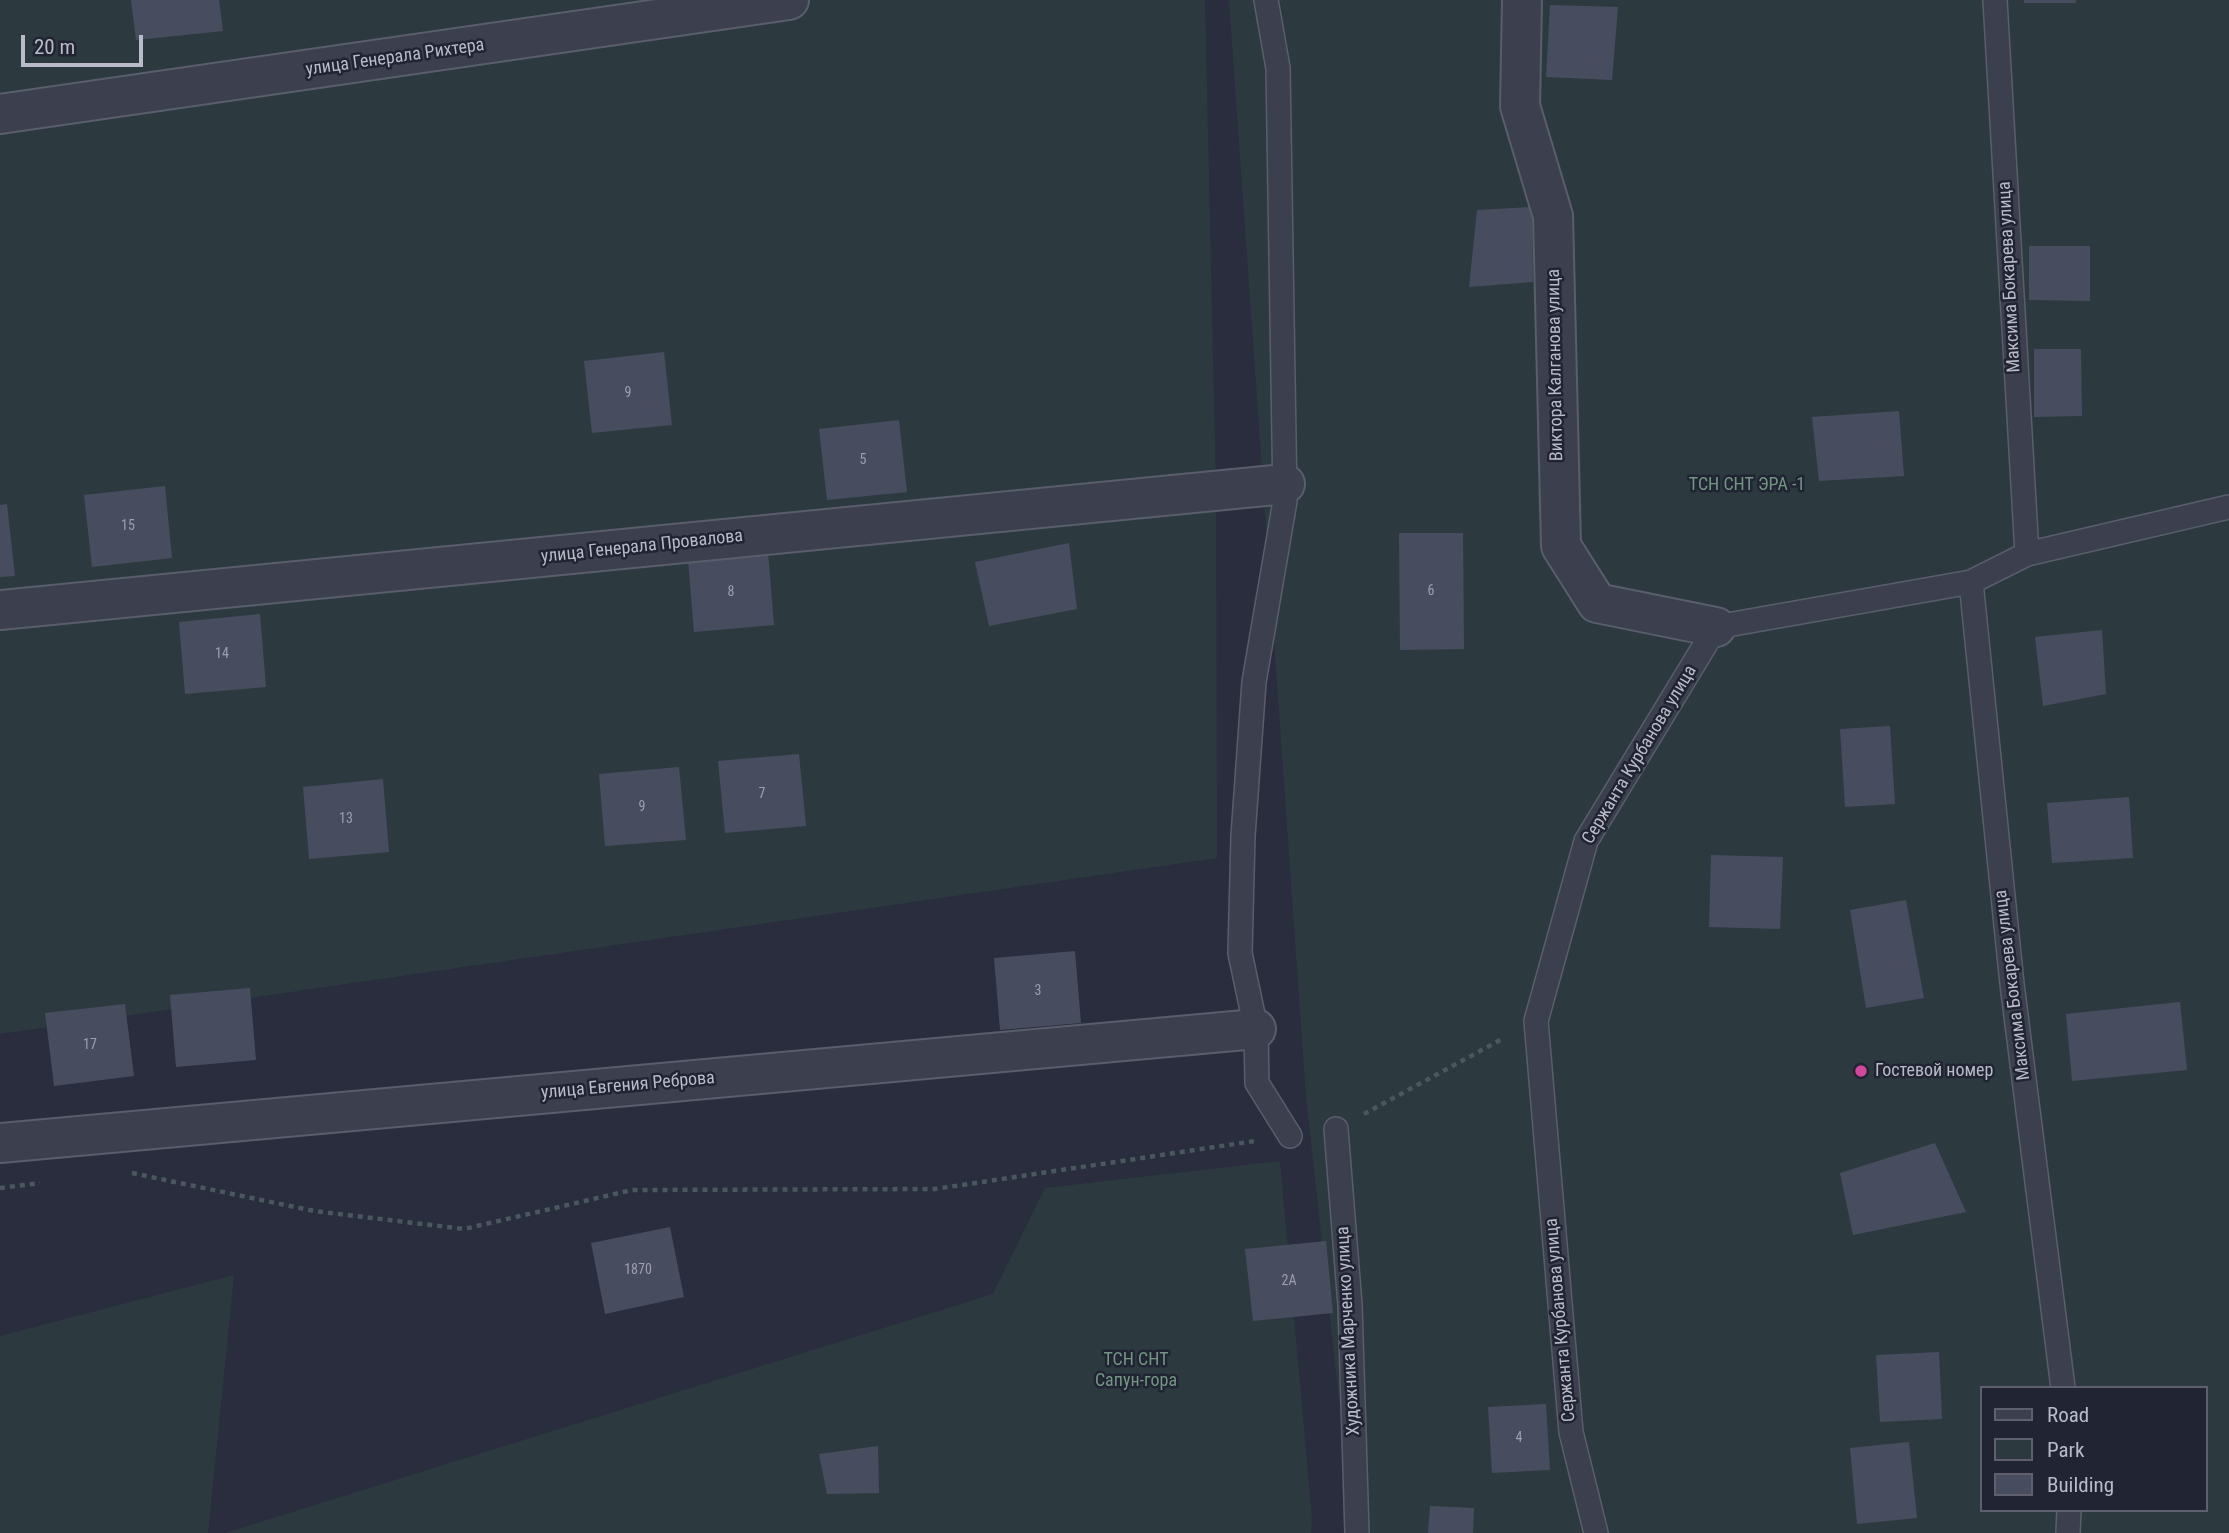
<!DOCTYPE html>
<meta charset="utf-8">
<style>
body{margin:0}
#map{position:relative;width:2229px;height:1533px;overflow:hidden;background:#292d3e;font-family:"Roboto Condensed",sans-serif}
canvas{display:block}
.legend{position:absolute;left:1980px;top:1386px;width:228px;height:126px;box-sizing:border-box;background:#212433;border:2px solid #5e606f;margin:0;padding:9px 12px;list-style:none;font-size:21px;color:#b9bbc8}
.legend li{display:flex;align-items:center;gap:14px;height:35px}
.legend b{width:35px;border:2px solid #5e606f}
.scale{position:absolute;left:21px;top:35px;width:122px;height:32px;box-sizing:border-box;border:4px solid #b9bbc8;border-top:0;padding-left:9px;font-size:21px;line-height:24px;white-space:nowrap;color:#b9bbc8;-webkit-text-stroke:5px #212433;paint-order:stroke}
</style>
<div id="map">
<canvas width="2229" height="1533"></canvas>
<ul class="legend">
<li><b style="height:9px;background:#3c404e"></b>Road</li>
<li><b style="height:19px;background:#2c3a40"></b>Park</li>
<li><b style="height:19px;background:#484c5f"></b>Building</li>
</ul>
<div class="scale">20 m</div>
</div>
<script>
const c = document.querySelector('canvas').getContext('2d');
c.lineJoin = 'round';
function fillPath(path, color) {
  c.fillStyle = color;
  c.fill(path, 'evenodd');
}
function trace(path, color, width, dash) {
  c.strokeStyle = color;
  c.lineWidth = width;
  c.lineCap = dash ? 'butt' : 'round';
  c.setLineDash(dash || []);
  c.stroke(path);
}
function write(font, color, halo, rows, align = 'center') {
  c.font = font + ' "Roboto Condensed",sans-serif';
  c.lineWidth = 5;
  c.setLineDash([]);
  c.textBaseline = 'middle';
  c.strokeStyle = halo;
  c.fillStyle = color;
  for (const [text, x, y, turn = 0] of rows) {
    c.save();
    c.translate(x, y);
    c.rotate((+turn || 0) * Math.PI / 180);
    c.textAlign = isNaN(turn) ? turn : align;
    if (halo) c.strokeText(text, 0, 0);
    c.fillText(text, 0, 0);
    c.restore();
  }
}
fillPath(new Path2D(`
 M0,0H1205L1216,491L1217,858L0,1034Z
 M1229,0H2229V1533H1351L1352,1519L1306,1096ZM1982,1388H2206V1510H1982Z
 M1280,1161L1312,1518L1311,1533H225L993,1294L1045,1188Z
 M234,1275L208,1533H0V1336Z`), '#2c3a40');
fillPath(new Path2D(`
 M131,0H219L223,31L136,40Z
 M2024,0H2076V3H2024Z
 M1550,5L1618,7L1612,80L1546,77Z
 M1532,207L1533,282L1469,287L1477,210Z
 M2029,246H2090V301L2029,300Z
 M2034,349H2081L2082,416L2034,417Z
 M664,352L672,425L592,433L584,361Z
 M1899,411L1904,476L1819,481L1812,417Z
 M899,420L907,492L827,500L819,429Z
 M165,486L172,558L92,567L84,495Z
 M7,504L15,576L0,577V505Z
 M1399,533H1463L1464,649L1400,650Z
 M1069,543L1077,609L989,626L975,562Z
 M768,552L774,625L694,632L688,560Z
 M260,614L266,687L185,694L179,622Z
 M2102,630L2106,694L2043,706L2035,637Z
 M1890,726L1895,804L1845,807L1840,729Z
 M799,754L806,826L725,833L718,761Z
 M679,767L686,840L605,846L599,774Z
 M383,779L389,852L309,859L303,787Z
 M2129,797L2133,858L2052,863L2047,803Z
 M1711,855L1783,857L1780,929L1709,927Z
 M1906,900L1924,998L1866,1008L1850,910Z
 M1075,951L1081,1023L1000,1030L994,958Z
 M250,988L256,1060L176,1067L170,995Z
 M2180,1002L2187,1070L2072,1081L2066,1014Z
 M125,1004L134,1076L54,1086L45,1013Z
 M1935,1143L1966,1212L1853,1235L1840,1173Z
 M670,1227L684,1297L605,1314L591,1243Z
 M1326,1241L1333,1313L1253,1321L1245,1249Z
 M1939,1352L1942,1419L1880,1422L1876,1355Z
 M1546,1404L1550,1470L1492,1473L1488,1407Z
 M1909,1442L1917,1518L1857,1524L1850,1448Z
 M878,1446L879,1493L827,1494L819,1454Z
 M1430,1506L1474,1508L1473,1533H1428Z`), '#484c5f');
const lane = new Path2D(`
 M1266,0L1278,68L1285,501L1254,682L1243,836L1240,953L1256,1029L1257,1083L1290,1136
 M1995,0L2027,554
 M1971,582L2012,984L2063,1388
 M1336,1129L1350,1305L1357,1533
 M1596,1533L1571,1432L1536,1021L1586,841L1716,627L1971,582L2027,554L2229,507
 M2068,1533L2069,1510`);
const street = new Path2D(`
 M1522,0L1520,106L1553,216L1561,546L1597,603L1716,627
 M0,114L789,0
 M0,610L1285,484
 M0,1143L1256,1029`);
trace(lane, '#5a5d6b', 26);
trace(street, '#5a5d6b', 42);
trace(new Path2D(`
 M1364,1114L1504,1038
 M132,1173L314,1211L464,1229L632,1190L935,1189L1255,1141
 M0,1188L40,1183`), '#4b575e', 4.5, [5, 5]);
trace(lane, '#3c404e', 23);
trace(street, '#3c404e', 38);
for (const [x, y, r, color] of [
 [1861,1071,7,"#d1479c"]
]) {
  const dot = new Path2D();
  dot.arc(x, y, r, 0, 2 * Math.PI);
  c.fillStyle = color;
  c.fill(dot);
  trace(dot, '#212433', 2.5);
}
write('14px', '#9d9fae', null, [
 ["9",628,393],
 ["5",863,460],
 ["15",128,526],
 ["6",1431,591],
 ["8",731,592],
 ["14",222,654],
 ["7",762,794],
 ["9",642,807],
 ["13",346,819],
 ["3",1038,991],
 ["17",90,1045],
 ["1870",638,1270],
 ["2А",1289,1281],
 ["4",1519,1438]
]);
write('18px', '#b9bbc8', '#212433', [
 ["улица Генерала Рихтера",395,58,-8],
 ["Максима Бокарева улица",2010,277,-93],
 ["Виктора Калганова улица",1556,365,-91],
 ["улица Генерала Провалова",642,547,-6],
 ["Сержанта Курбанова улица",1640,755,-59],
 ["Максима Бокарева улица",2013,985,-97],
 ["улица Евгения Реброва",628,1086,-5],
 ["Сержанта Курбанова улица",1561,1320,-95],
 ["Художника Марченко улица",1349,1331,-93]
]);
write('18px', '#739683', '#212433', [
 ["ТСН СНТ ЭРА -1",1747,485],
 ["ТСН СНТ",1136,1360],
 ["Сапун-гора",1136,1381]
]);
write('18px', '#b9bbc8', '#212433', [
 ["Гостевой номер",1875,1071]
], 'left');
</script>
